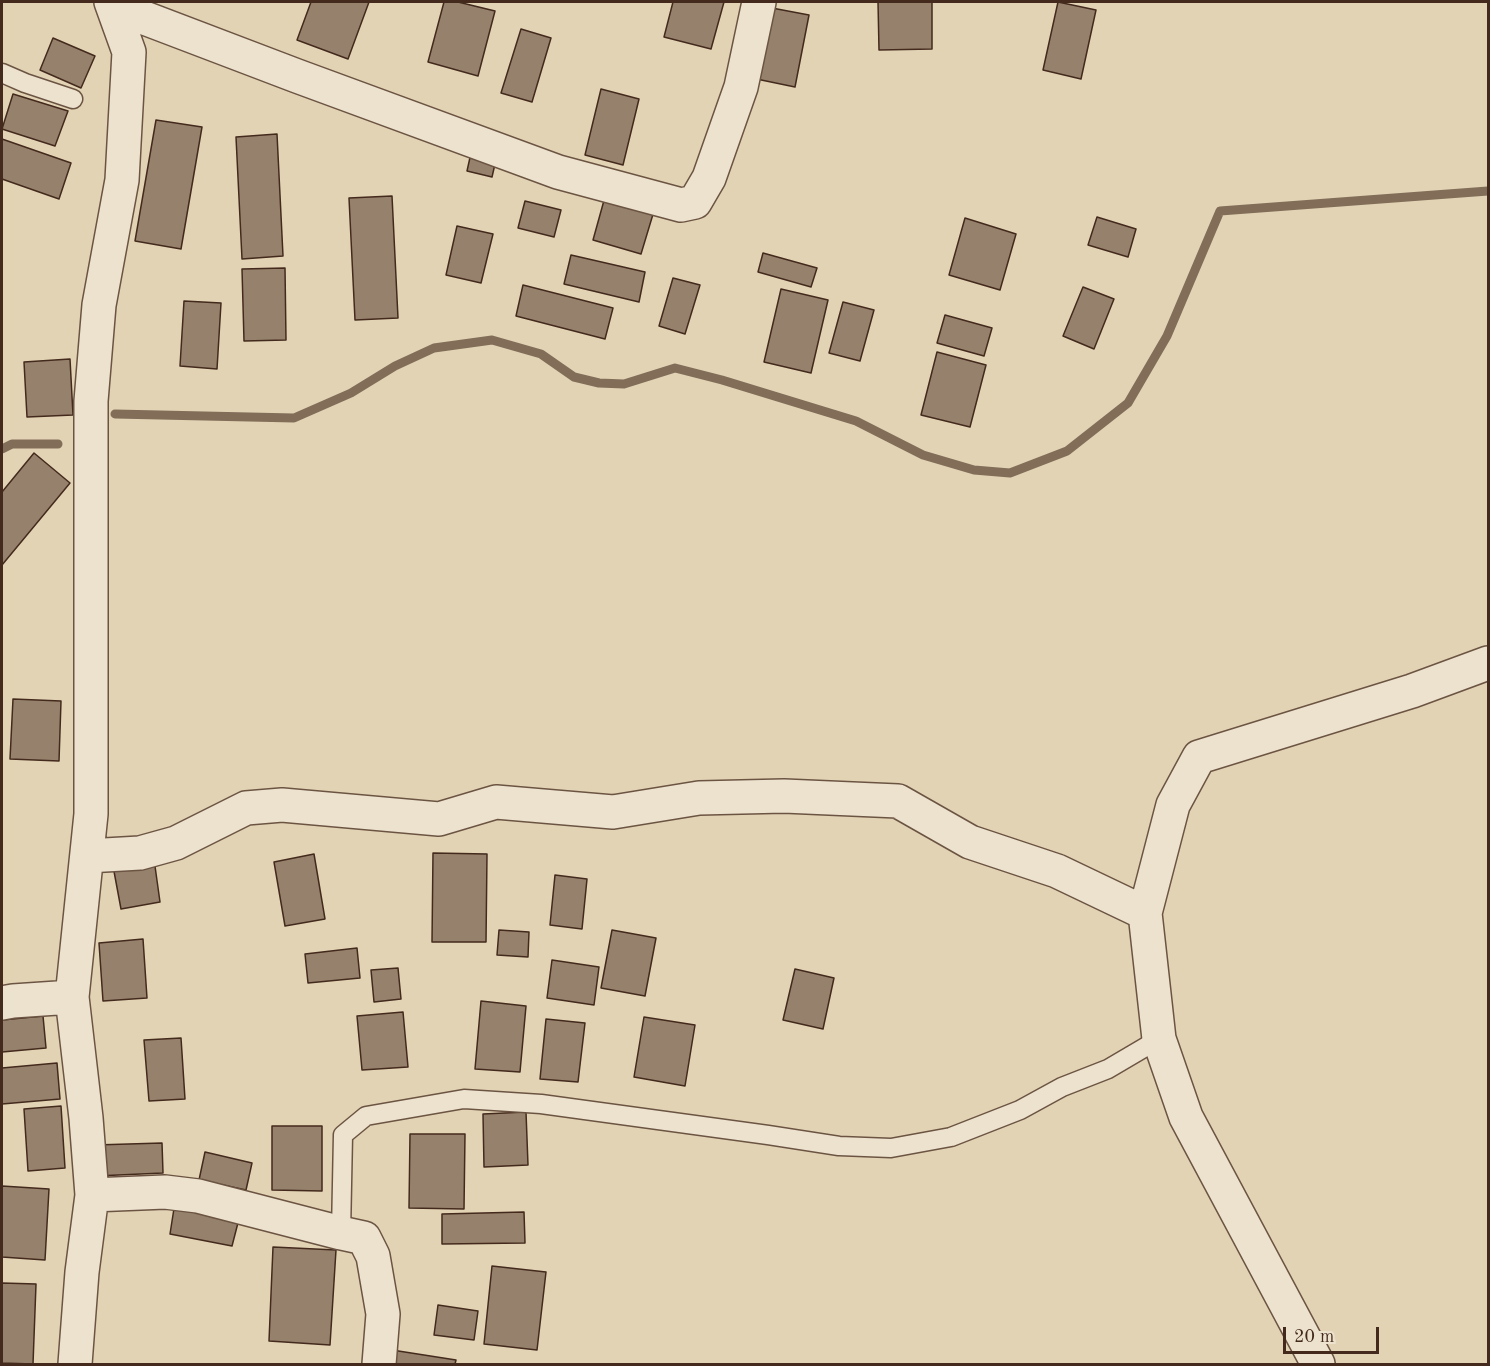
<!DOCTYPE html>
<style>
body{margin:0}
#map{position:relative;width:1490px;height:1366px;overflow:hidden;background:#e2d3b4;font-family:"Old Standard TT",serif}
canvas{display:block}
.frame{position:absolute;inset:0;border:3px solid #442a1d;pointer-events:none}
.scale{position:absolute;left:1283px;top:1327px;width:96px;height:27px;box-sizing:border-box;border:3px solid #442a1d;border-top:0;padding-left:8px;font-size:18px;line-height:21px;white-space:nowrap;color:#442a1d;-webkit-text-stroke:4px #ece2ce;paint-order:stroke}
</style>
<div id="map">
<canvas width="1490" height="1366"></canvas>
<div class="frame"></div>
<div class="scale">20 m</div>
</div>
<script>
const c = document.querySelector('canvas').getContext('2d');
c.lineJoin = 'round';
function trace(path, color, width, dash) {
  c.strokeStyle = color;
  c.lineWidth = width;
  c.lineCap = dash ? 'butt' : 'round';
  c.setLineDash(dash || []);
  c.stroke(path);
}
function fillPath(path, color) {
  c.fillStyle = color;
  c.fill(path, 'evenodd');
}
trace(new Path2D(`
 M115,414L294,418L351,393L395,366L434,348L492,340L541,354L574,377L599,383L624,384L675,368L722,380L856,421L923,455L974,470L1010,473L1067,451L1128,403L1167,336L1220,211L1488,191
 M2,449L12,444H58`), '#826d59', 9);
const building = new Path2D(`
 M311,2H369L348,59L297,40Z
 M444,2H458L495,11L478,76L428,62Z
 M673,2H724L711,49L664,37Z
 M878,2H932V49L879,50Z
 M1058,2L1096,10L1081,79L1043,70Z
 M756,5L809,15L795,87L742,76Z
 M521,29L551,38L532,102L501,93Z
 M53,38L95,56L81,88L40,70Z
 M601,89L639,99L623,165L585,155Z
 M13,94L68,111L55,146L2,129Z
 M156,120L202,127L181,249L135,241Z
 M277,134L283,256L242,259L236,137Z
 M2,139L71,163L59,199L2,179Z
 M473,144L498,151L492,177L467,171Z
 M608,186L657,201L641,254L593,240Z
 M392,196L398,318L355,320L349,198Z
 M525,201L561,210L554,237L518,228Z
 M1097,217L1136,229L1128,257L1088,245Z
 M965,218L1016,234L1000,290L949,275Z
 M457,226L493,234L481,283L446,275Z
 M763,253L817,268L811,287L758,272Z
 M571,255L645,272L639,302L564,284Z
 M285,268L286,340L244,341L242,269Z
 M673,278L700,285L685,334L659,326Z
 M523,285L613,308L605,339L516,316Z
 M1083,287L1114,299L1094,349L1063,336Z
 M781,289L828,300L811,373L764,362Z
 M184,301L221,303L217,369L180,366Z
 M843,302L874,310L860,361L829,353Z
 M945,315L992,328L984,356L937,343Z
 M937,352L986,365L970,427L921,415Z
 M70,359L73,415L27,417L24,362Z
 M34,453L70,483L2,565V492Z
 M13,699L61,701L59,761L10,759Z
 M433,853L487,854L486,942H432Z
 M314,854L325,919L285,926L274,862Z
 M154,859L160,902L121,909L113,866Z
 M555,875L587,879L582,929L550,925Z
 M499,930L529,932L528,957L497,955Z
 M612,930L656,938L645,996L601,988Z
 M143,939L147,998L103,1001L99,943Z
 M357,948L360,978L308,983L305,954Z
 M552,960L599,967L594,1005L547,998Z
 M398,968L401,999L374,1002L371,970Z
 M795,969L834,978L823,1029L783,1020Z
 M481,1001L526,1006L520,1072L475,1069Z
 M403,1012L408,1067L362,1070L357,1016Z
 M43,1016L46,1048L2,1052V1020Z
 M644,1017L695,1025L685,1086L634,1077Z
 M546,1019L585,1023L578,1082L540,1079Z
 M181,1038L185,1099L149,1101L144,1040Z
 M57,1063L60,1099L2,1104V1068Z
 M61,1106L65,1168L28,1171L24,1109Z
 M526,1112L528,1165L484,1167L483,1114Z
 M272,1126H322V1191L272,1190Z
 M410,1134H465L464,1209L409,1208Z
 M162,1143L163,1173L96,1176L95,1145Z
 M205,1152L252,1163L246,1190L199,1180Z
 M2,1186L49,1189L45,1260L2,1257Z
 M175,1202L240,1215L232,1246L170,1234Z
 M524,1212L525,1243L442,1244V1214Z
 M273,1247L336,1250L330,1345L269,1341Z
 M492,1266L546,1272L537,1350L484,1344Z
 M2,1283L36,1284L33,1364L2,1363Z
 M438,1305L478,1311L474,1340L434,1335Z
 M392,1350L456,1360L455,1364H390Z`);
fillPath(building, '#96826c');
trace(building, '#442a1d', 1.5);
const service = new Path2D(`
 M2,73L25,83L73,99
 M341,1233L343,1135L366,1116L464,1099L541,1104L768,1135L839,1146L891,1148L951,1137L1020,1110L1062,1087L1108,1069L1159,1039`);
const minor = new Path2D(`
 M113,6L297,76L558,172L681,205L695,202L709,178L741,87L759,2
 M87,856L140,853L176,843L246,808L282,805L439,819L496,802L613,812L699,798L784,796L898,801L970,842L1057,871L1145,913
 M2,1003L13,1001L72,997
 M92,1195L165,1192L198,1196L341,1233L364,1238L373,1256L383,1314L379,1364
 M75,1364L82,1272L92,1195L86,1118L72,997L91,814V401L99,305L122,180L129,52L111,2
 M1318,1364L1186,1117L1159,1039L1145,913L1173,805L1199,757L1412,691L1488,663`);
trace(service, '#6c5443', 21);
trace(minor, '#6c5443', 36);
trace(service, '#ece2ce', 18);
trace(minor, '#ece2ce', 33);
</script>
